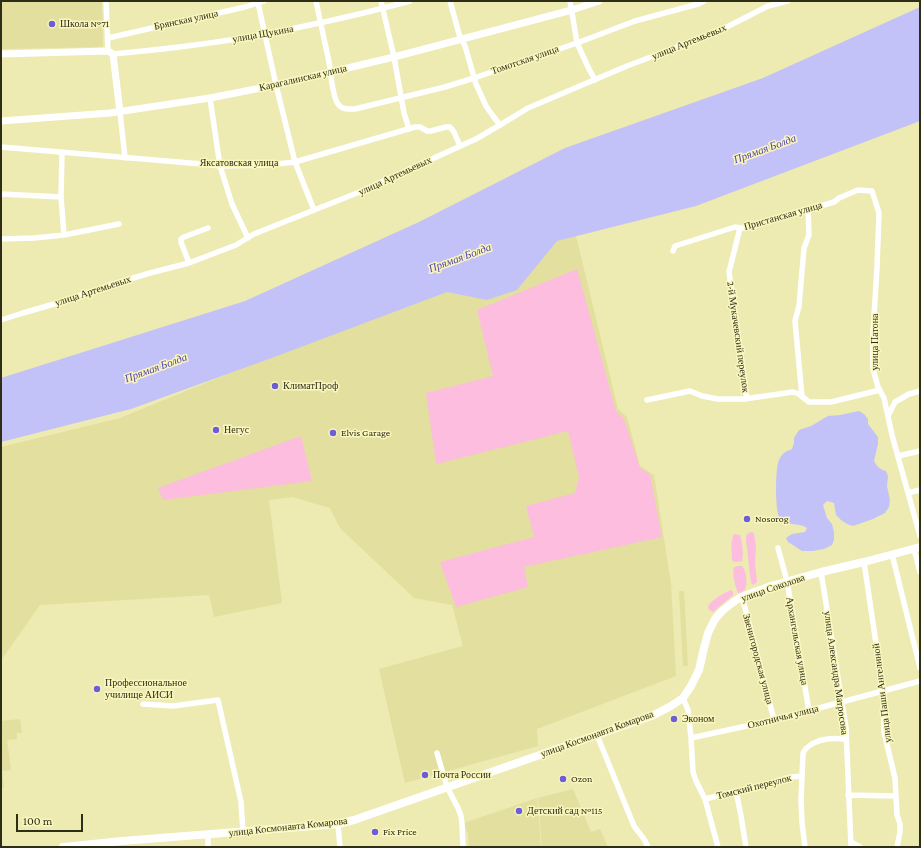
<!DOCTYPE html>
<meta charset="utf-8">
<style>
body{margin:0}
#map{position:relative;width:921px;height:848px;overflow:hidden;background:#edeab2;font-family:"Crimson Pro",serif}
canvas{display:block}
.frame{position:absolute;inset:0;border:2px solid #2e2d17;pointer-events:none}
.scale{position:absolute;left:16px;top:814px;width:67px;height:18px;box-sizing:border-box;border:2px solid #2e2d17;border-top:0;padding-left:5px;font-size:12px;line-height:14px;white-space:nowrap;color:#2e2d17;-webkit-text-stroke:3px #faf7be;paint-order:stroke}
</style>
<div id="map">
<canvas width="921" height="848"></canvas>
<div class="frame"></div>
<div class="scale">100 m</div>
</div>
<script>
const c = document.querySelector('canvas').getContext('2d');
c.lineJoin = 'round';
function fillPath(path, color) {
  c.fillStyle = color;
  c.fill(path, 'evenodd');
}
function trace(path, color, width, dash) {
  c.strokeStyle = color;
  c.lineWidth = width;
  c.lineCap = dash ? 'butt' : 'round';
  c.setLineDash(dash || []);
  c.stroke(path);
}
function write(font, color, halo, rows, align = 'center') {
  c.font = font + ' "Crimson Pro",serif';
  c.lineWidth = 3;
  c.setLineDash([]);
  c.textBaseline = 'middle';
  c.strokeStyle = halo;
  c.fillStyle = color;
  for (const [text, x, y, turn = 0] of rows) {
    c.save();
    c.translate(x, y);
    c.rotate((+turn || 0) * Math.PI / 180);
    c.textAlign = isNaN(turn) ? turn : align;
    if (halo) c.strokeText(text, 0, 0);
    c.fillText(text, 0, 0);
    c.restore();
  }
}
fillPath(new Path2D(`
 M1,1H102L103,47L1,49Z
 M575,232L618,409L627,417L640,466L654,475L671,584L676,676L537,729L538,746L405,783L379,669L463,646L452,605L414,598L340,528L330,508L292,497L269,500L282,603L214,617L209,595L40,605L2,659L1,665V447L120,418Z
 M679,591H684L688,666H683Z
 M20,719L22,733H17V739L7,740L11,770L2,771L4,788H1V721Z
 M573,789L591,832L600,829L608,847H542L538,798Z
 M537,798L541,847H469L468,834L464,823Z`), '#e3df9f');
fillPath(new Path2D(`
 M577,269L616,411L624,419L640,468L650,474L662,537L524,567L528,587L456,607L440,562L534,537L526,506L575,493L579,477L568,431L436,464L426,393L493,376L477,310Z
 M301,436L312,481L163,500L158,488Z
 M751,532L754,533L756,546L755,563L757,582L753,585L751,583L746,540C746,535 746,534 751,532Z
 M734,534L740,535C742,543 744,553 742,561L737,562H734L732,560C732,552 730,542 734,534Z
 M738,566H742C746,570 748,583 745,589C745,590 741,592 740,593H738C735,585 732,575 734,567Z
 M731,590L733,592V595L713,612L709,610L708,606C714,598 723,594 731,590Z`), '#fcbddf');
fillPath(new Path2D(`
 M920,7V121L696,206L557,241L517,290L487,300L447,292L277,356L131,409L1,442V378L245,301L419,222L565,148L763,78Z
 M859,411L864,414L868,419V424L878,437V444L874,461C877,466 879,469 886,471L888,476L887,486L890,500L889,507L885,513L873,519L853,526L847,524L841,520L836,515L834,503L827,501L823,505L827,518L832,524L834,532V540L832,545L824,549L813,551H802L788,542L786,538L792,534L805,532L807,528C799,522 785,527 779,517C775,510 775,468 779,460C782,453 785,452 792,449L794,443V438L799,430L811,426L828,416L840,415Z`), '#c3c2f8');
trace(new Path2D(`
 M106,1L108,51
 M316,1C320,21 325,42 329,62C331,73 332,96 338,104C342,110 349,109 355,109L445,87L474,78L577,43L635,21L698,4L704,1
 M381,1L394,57L404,113L409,129
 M450,1L459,34L465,46L476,84L486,106L493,116L500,125
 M570,1L577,43L588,67L595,80
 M258,3L276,85L295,162L314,210
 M108,38L245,7L264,1
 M113,54C157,50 200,45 243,38C299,28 355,16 410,1
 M210,98L220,166L232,204L248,238
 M120,112L125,158
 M1,147L202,164L220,166L268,165L295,162L415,127H420L427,131H431L446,127H450L454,132L460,146
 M62,152L61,197L64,235
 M1,194L61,197
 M740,228L729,272L747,399
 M1,239L34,238L64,235L119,224
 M673,251L675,246L735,227L740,228H746L834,202L839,198L858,190L872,191L879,213L877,267L873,333V369L878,387L884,398L892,435L920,536
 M189,263L181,242V239L184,237L208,228
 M1,320L23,313L61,302L110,285L150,273L189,263L236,245L254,234L357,193L476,139L500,125L528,108L627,66L717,32L768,6C775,4 782,3 788,1
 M802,397L795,321L799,306L804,248L809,235L808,209
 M647,400L690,391L702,396L718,399H744L793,392L799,394L809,402H831L880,390
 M888,416L895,402L909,394L920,391
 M898,456L920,451
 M908,493L920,490
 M778,548L787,581L809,711
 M914,549L920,572
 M892,554L920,668
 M864,562L883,691L884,732L895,778L897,815L900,824V832L897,847
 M821,572L846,728L851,847
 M741,597L744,604L774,720
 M683,698L688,710L691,738L693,772L696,781L705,799L718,847
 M143,704L173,706L218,700L241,802L243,832
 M597,735L634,826C640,835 644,836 648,847
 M691,738L774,720L883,691L920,681
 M437,753L447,787L458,808L461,816L462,824L463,847
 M736,791L741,816L746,847
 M848,795L896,796
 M705,799L771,783L791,777L802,776
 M338,824L340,847
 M208,835V847
 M851,842L860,847
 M805,847L802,823L801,800L803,753C807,745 818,740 827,739C833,738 840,739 846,739`), '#fff', 5.5);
trace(new Path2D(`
 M1,54L108,51L113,54L120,112
 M1,121L110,113L210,98L276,85L394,57L572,10L599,1`), '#fff', 7);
trace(new Path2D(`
 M63,847L122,841L338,824L354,820L654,715L671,706L683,698L691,686L699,670L704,648L708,633L715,619L722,611L732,603L741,597L771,586L821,572L864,562L920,547`), '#fff', 8);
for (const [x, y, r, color] of [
 [52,24,4,"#6d5dd6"],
 [275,386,4,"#6d5dd6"],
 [216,430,4,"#6d5dd6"],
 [333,433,4,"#6d5dd6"],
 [747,519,4,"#6d5dd6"],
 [97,689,4,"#6d5dd6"],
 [674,719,4,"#6d5dd6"],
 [425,775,4,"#6d5dd6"],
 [563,779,4,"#6d5dd6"],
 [519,811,4,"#6d5dd6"],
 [375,832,4,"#6d5dd6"]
]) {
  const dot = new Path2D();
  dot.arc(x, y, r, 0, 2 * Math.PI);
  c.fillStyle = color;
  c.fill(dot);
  trace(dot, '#faf7be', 1.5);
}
write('10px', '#2e2d17', '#faf7be', [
 ["Брянская улица",186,20,-12],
 ["улица Щукина",263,34,-10],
 ["улица Артемьевых",689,42,-22],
 ["Томотская улица",525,60,-19],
 ["Карагалинская улица",303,78,-13],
 ["Яксатовская улица",239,163],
 ["улица Артемьевых",395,176,-25],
 ["Пристанская улица",783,216,-16],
 ["улица Артемьевых",93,291,-18],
 ["2-й Мукачевский переулок",738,337,82],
 ["улица Патона",875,342,-90],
 ["улица Соколова",773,588,-19],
 ["Архангельская улица",797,641,80],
 ["Звенигородская улица",758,659,75],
 ["улица Александра Матросова",836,673,82],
 ["улица Паши Ангелиной",882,693,-97],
 ["Охотничья улица",783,717,-14],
 ["улица Космонавта Комарова",597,734,-20],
 ["Томский переулок",754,787,-14],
 ["улица Космонавта Комарова",288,827,-6]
]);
write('10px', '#2e2d17', '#faf7be', [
 ["Школа №71",60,24],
 ["КлиматПроф",283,386],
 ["Негус",224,430],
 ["Elvis Garage",341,433],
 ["Nosorog",755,519],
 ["Профессиональное",105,683],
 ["училище АИСИ",105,695],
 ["Эконом",682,719],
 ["Почта России",433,775],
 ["Ozon",571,779],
 ["Детский сад №115",527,811],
 ["Fix Price",383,832]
], 'left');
write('italic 11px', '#5243a7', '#faf7be', [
 ["Прямая Болда",765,149,-20],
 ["Прямая Болда",460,258,-20],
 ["Прямая Болда",156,368,-20]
]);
</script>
